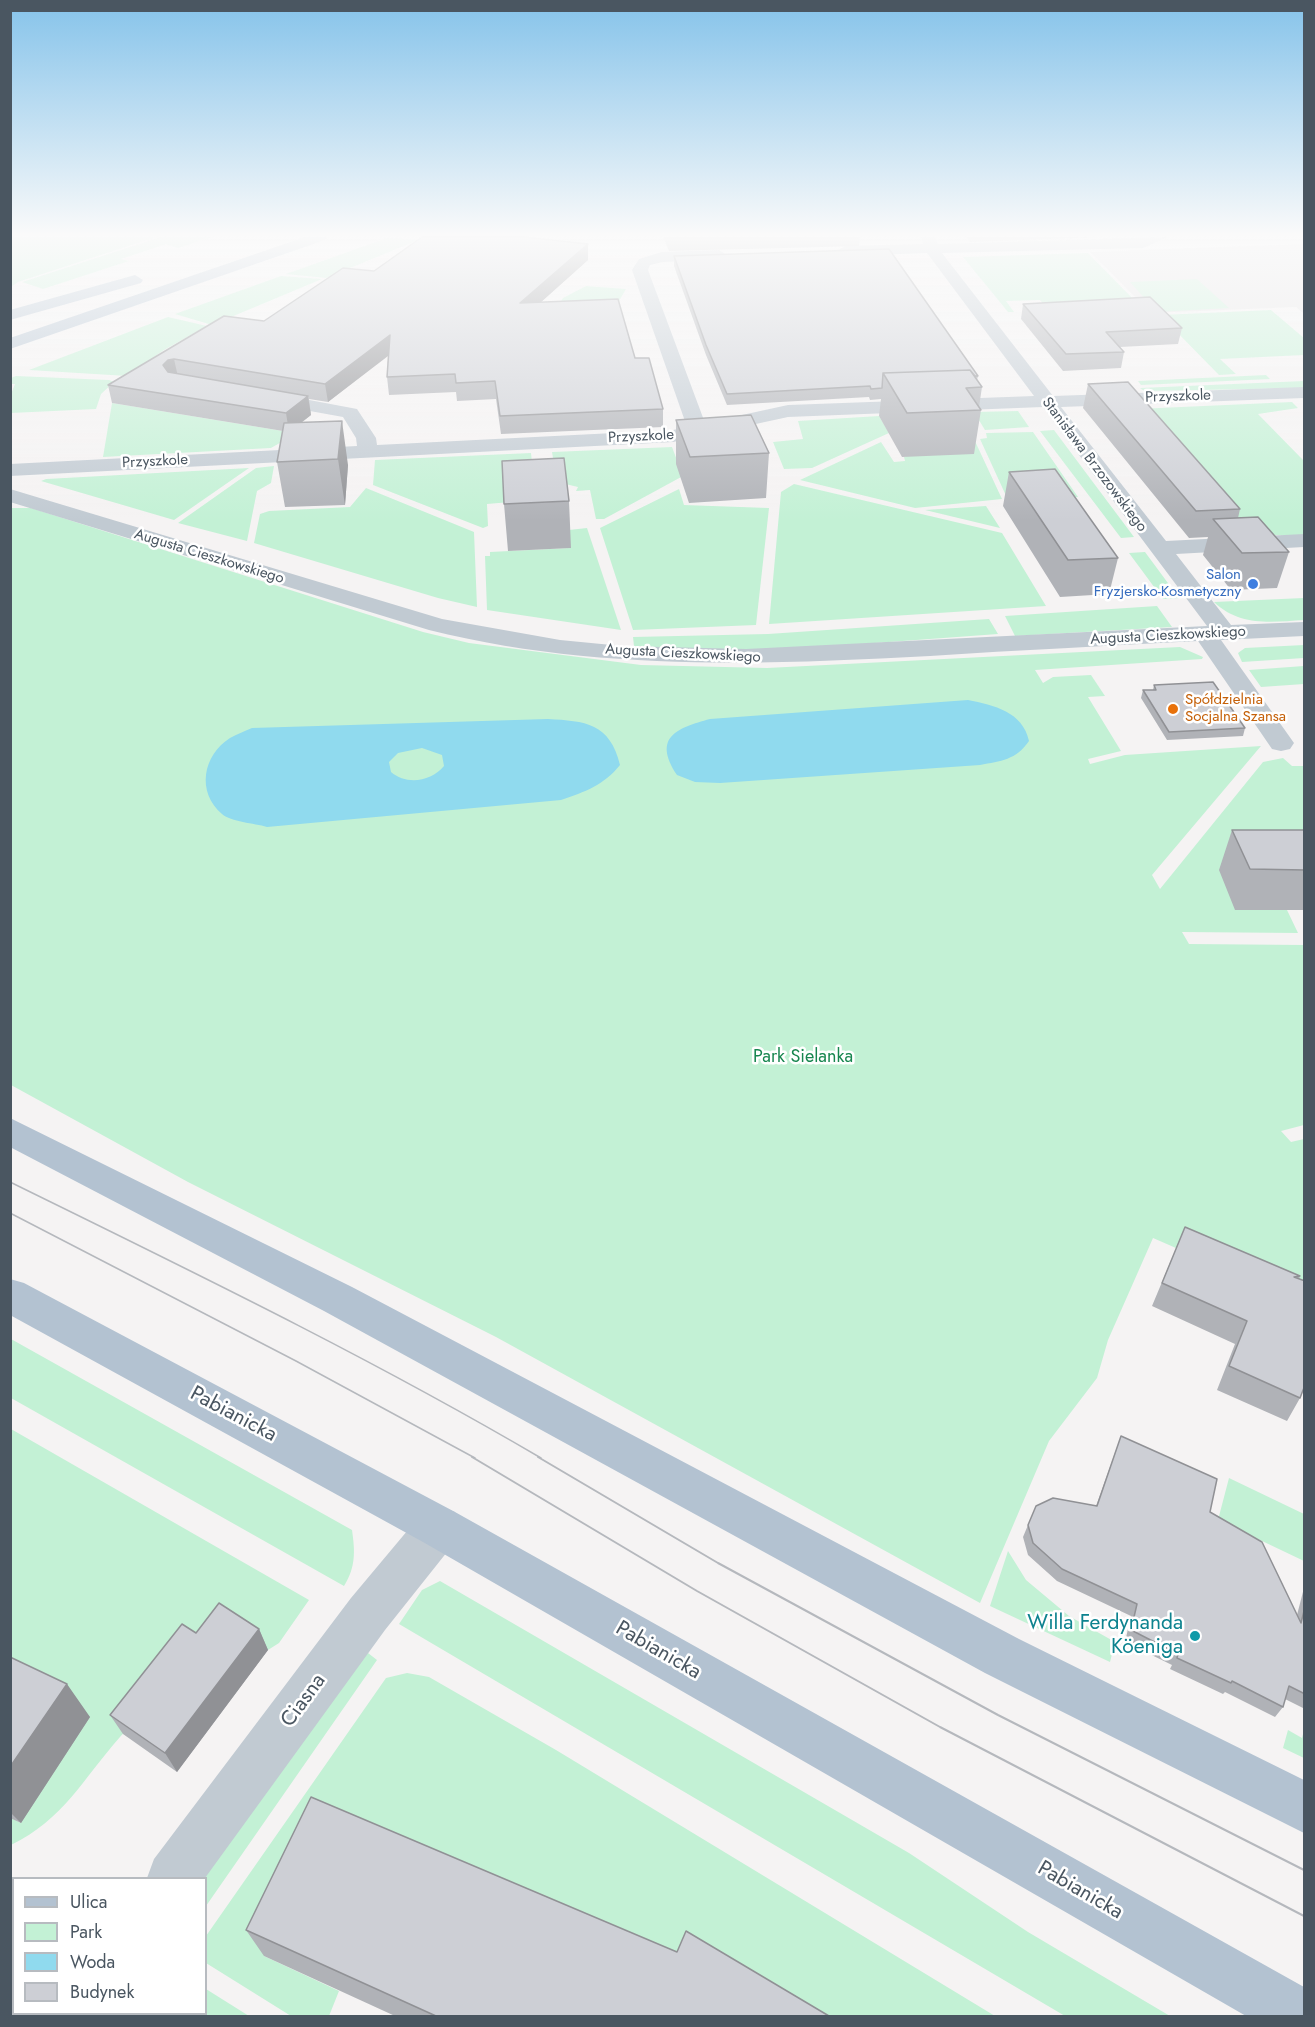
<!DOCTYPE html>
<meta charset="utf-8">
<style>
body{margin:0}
#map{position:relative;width:1315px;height:2027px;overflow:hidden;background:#f5f3f3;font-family:Jost,sans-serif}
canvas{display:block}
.frame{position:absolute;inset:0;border:12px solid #4a5661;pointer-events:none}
.legend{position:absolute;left:12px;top:1877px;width:195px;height:138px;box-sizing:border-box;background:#fff;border:2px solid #b7bbc0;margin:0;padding:8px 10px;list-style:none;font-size:18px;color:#4a5661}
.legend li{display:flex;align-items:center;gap:12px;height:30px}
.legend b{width:30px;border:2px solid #b7bbc0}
</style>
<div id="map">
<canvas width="1315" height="2027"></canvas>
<div class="frame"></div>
<ul class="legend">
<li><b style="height:8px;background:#b3c2d1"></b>Ulica</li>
<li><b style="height:16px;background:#c3f1d5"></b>Park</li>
<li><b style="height:16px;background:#90daee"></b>Woda</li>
<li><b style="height:16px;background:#cdcfd5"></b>Budynek</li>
</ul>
</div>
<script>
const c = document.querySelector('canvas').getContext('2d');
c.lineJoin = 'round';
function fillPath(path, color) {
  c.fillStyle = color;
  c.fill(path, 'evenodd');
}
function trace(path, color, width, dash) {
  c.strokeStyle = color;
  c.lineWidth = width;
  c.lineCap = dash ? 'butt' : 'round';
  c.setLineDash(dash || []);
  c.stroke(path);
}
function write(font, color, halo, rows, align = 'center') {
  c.font = font + ' Jost,sans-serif';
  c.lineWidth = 5;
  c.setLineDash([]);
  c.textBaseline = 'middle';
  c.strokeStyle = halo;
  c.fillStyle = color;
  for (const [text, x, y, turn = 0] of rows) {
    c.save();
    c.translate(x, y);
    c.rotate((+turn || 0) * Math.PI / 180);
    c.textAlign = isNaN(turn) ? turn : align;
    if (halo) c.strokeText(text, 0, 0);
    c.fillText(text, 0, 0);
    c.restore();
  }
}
fillPath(new Path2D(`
 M1304,244V314L1296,307L1151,313L1090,252Z`), '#e6e4e5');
fillPath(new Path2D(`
 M11,237H156L18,282L11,287Z
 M161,237H211L178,248L166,244L121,259L129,261L43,289L22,282Z
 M387,238L418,240L326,278L286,274Z
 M1088,253L1147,313L1054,315L1040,300L1006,301L1014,312H1008L963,257Z
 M281,276L322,279L212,325L175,314Z
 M1197,279L1229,308L1157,312L1130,282Z
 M586,286L626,289L615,308L559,304L563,298Z
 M1271,310L1304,338V355L1220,359L1236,374L1219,375L1160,315Z
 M168,317L207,326L164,350L127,376L29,370Z
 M1266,375L1270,379L1141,385L1138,381Z
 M16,376L109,380L114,382L101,394L96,409L11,413V394L15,384H11V378Z
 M1304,381V388L1144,391L1140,388Z
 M1292,402L1298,408L1258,414L1304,461V536C1285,537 1267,533 1248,534L1137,409Z
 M112,403L289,432H299L271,448L103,457Z
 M1018,411L1029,427L985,430L974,412Z
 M879,416L889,433L812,468L784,469L773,442L803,439L798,421Z
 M1054,430L1134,537L1121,538L1040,431Z
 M1033,432L1078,497L1008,500L980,439L987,438L986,433Z
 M974,439L1002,499L915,508L800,480L881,442L894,462L905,461L904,457Z
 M672,447L683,476L604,519H596L590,490L576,491L578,487L557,482L552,452Z
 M531,453L535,489L511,502L487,504L488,526L483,528L373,485L375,460Z
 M274,466L271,483L257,491L247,541L178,523L256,468Z
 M249,468L174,520L41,481L46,479Z
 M794,484L1002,533L1046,606L769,624L781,492Z
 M366,488L474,532L477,607L438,598L254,543L260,514L269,511L350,507Z
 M679,489L684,505L769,508L756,625L633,630L600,528Z
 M986,506L1000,528L925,510Z
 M11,508H31L423,632L469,643L641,665L767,668L1180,647L1203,657L1202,659L1035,670L1043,683L1053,677L1091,675L1105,696L1088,697L1121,751L1088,759L1090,764L1125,755L1261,746L1152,875L1160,889L1263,762L1283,758L1292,766H1304V871L1235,910H1287L1298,933L1182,932L1189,944L1304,945V1125L1281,1131L1291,1142L1304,1139V1299L1300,1302L1153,1238L1108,1340L1097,1378L1049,1441L980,1603L496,1337L188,1182L11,1085Z
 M587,528L621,630L487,610L485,556H490V552L570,548L569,530Z
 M1145,552L1179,598L1163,599L1129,553Z
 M1304,598V620C1272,622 1240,627 1214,602Z
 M1157,606L1172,627L1015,636L1005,616Z
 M989,619L998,634L793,649L739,651L634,646L633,637L768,634Z
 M1304,645V658L1242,662L1238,653L1245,648Z
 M1304,666V684L1261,687L1249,670Z
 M11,1339L352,1530C355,1551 356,1567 344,1586L11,1398Z
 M11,1429L309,1600L279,1643L268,1650L229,1624C193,1662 155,1698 120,1737C82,1780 64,1819 11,1845V1818L21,1823L11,1679Z
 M1229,1478L1304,1514V1561L1218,1520Z
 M1008,1551L1026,1580L1069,1616L1115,1642L1110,1662L990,1606Z
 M440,1581L909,1853L1028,1932L1170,2016H1065L399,1624L422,1590Z
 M368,1653L377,1660L206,1906V1878H203L360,1659Z
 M407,1673L429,1677L556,1750L995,2016H782L264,1956L339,1991L329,2016H291L206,1963V1936L386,1678Z
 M1288,1730L1302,1738L1304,1730V1758L1283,1748Z
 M206,1989L249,2016H149L151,2014H206Z`), '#c3f1d5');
fillPath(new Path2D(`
 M968,700C994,705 1023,712 1029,741C1016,760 1001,761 980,765L720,783L695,782L677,775C652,737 677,728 710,719Z
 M548,719C585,721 610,723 620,765C604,785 585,792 561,800L267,827C254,823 231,822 222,814C196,792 203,755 230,738C237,734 245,731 252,728ZM422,748L442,755L444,766C431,782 406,785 391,772L389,762L398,753Z`), '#90daee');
fillPath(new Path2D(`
 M921,237H935L938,244L1168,237L1143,248L942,253L1053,396L1304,387V398L1061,407L1166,541L1304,534V547L1176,554L1231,625L1304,622V636L1221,640L1294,743L1290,749L1281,751L1272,749L1198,641C1108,646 1019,650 930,656C762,665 593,671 429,630L10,502V489L442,619L560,640L622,646L746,649L1207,626L1043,407L788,417L673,442L10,476V464L357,446L356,438L343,417L260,402L258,398L260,394L267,392L357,409L376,438L377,445L673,430L687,427L632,270L639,259L662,252L719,250L727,255L719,260L663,262L650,265L648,270L705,423L788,405L1034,396L927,253L845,256L837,251L845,246L923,244Z
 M439,1506L455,1512L461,1527L455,1542L385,1630L205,1878H147L154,1859L351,1598L423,1512Z
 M44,2014H101L100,2016H43Z`), '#c1cad2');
fillPath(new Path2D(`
 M305,237H327L325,240L10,349V338Z
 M135,275L143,280L141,283L10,320V310Z
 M10,1118L352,1287L1019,1639L1304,1780V1833L985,1673L324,1311L10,1147Z
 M10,1279L24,1283L455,1512L1304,1987V2016H1246L423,1542L10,1315Z`), '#b3c2d1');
trace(new Path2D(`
 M10,1182C189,1270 369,1357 541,1458
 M10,1213L296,1361L475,1458`), '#b5b8bd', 1.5);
trace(new Path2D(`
 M472,1457L697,1591L940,1727L1304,1916
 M538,1457L718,1563L998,1715L1304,1870`), '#b5b8bd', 2);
fillPath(new Path2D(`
 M663,237H860L859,246L669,251Z
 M966,237H1099L970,242Z
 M588,244V260L541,302L635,358L663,409V427L501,434L496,399L457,401L456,392L389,395L387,377L388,355L328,402L309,399L311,415L301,423L348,465L345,505L285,507L277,462L283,431L112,403L108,385L264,321L374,271Z
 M674,256L978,376L977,380L982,387L979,407L981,410L974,454L902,457L879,416L881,399L870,400L869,397L727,405L706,355L674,266Z
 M1023,304L1182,328L1178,344L1120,347L1124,352L1121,368L1063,371L1021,319Z
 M1088,384L1240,509L1238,518L1289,552L1277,588L1231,590L1203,555L1208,537L1189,538L1083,408Z
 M676,420L769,453L766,498L689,503L676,464Z
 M1009,472L1118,558L1109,594L1060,597L1003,506Z
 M569,501L571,548L508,551L504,504Z
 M1154,685L1245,728L1243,736L1167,740L1141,698L1143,690H1153Z
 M1232,830H1305V910H1235L1219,870Z
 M1185,1227L1300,1276L1299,1279L1300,1398L1287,1421L1217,1390L1235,1344L1152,1306Z
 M1121,1436L1210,1512L1297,1615L1305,1584V1709L1285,1699L1283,1707L1275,1717L1225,1692L1223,1694L1170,1669L1172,1665L1125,1642L1131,1616L1057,1581L1028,1555L1023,1537L1028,1525L1096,1506Z
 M259,1629L268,1650L177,1772L123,1734L110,1715Z
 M10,1657L90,1717L21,1823L10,1818Z
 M246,1930L677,1952L829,2016H395L264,1956Z`), '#b0b2b7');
fillPath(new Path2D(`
 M588,244V260L521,320L520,303Z
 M390,335L392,353L328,402L325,384Z
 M174,359L178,377L172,378L163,365L168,360Z
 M308,396L311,415L289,432L286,413Z
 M342,421L348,465L345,505L338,459Z
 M259,1629L268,1650L177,1772L165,1753Z
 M67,1684L90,1717L21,1823L10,1812V1767Z
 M14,1968V1981L10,1985V1972Z`), '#909195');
const building = new Path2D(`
 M422,237H524L588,244L520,303L618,299L635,358H649L663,409L500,416L495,381L456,383L455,374L387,377L390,335L325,384L174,359L168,360L163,365L168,372L308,396L286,413L108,385L224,316L264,321L343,268L374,271Z
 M889,249L978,376H975L970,370L883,373L882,388L871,389L870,386L727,394L706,345L674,256Z
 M1150,297L1182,328L1106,332L1124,352L1066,354L1023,304Z
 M970,370L982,387L966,388L981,410L907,413L883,373Z
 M1128,382L1240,509L1196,511L1088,384Z
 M751,415L769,453L690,457L676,420Z
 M342,421L338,459L277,462L284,423Z
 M564,458L569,501L504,504L502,461Z
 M1055,469L1118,558L1068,560L1009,472Z
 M1258,517L1289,552L1242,553L1213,519Z
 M1213,682L1245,728L1169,732L1143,690H1156L1154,685Z
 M1232,830H1305V870L1250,869Z
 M1185,1227L1300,1276L1294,1277L1305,1281V1385L1300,1398L1229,1366L1247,1321L1162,1283Z
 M1121,1436L1217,1479L1210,1512L1262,1542L1301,1623L1305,1607V1694L1289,1686L1283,1707L1232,1681L1231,1683L1177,1658L1178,1654L1131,1630L1137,1604L1062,1569L1033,1543L1028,1525L1036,1506L1053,1498L1097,1506Z
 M219,1603L259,1629L165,1753L110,1715L182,1624L196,1633Z
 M10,1657L67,1684L10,1767Z
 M311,1797L677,1952L686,1931L829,2016H436L246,1930Z
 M10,1947L14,1949V1968L10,1972Z`);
fillPath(building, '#cdcfd5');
trace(building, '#909195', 1.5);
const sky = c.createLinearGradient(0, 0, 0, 521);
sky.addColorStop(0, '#85c3ea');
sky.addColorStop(0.45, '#fafafa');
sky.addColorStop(1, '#fafafa00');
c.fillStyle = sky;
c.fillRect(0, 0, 1315, 521);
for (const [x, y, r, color] of [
 [1253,584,6,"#3f7fe0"],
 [1173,709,6,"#e8710a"],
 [1195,1636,6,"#0f9aa8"]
]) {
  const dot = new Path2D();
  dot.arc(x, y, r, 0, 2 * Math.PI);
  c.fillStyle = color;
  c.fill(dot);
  trace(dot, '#fff', 2);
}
write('15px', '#4a5661', '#fff', [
 ["Przyszkole",1178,397,-2],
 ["Przyszkole",641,437,-3],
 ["Przyszkole",155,462,-3],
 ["Stanisława Brzozowskiego",1094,465,53],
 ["Augusta Cieszkowskiego",209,557,17],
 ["Augusta Cieszkowskiego",1168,636,-3],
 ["Augusta Cieszkowskiego",683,654,3]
]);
write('15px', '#366cbe', '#fff', [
 ["Salon",1241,575],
 ["Fryzjersko-Kosmetyczny",1241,592]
], 'right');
write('15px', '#c56008', '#fff', [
 ["Spółdzielnia",1185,700],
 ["Socjalna Szansa",1185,717]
], 'left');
write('18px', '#17864f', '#fff', [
 ["Park Sielanka",803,1058]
]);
write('21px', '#4a5661', '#fff', [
 ["Pabianicka",233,1415,28],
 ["Pabianicka",658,1651,30],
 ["Ciasna",304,1701,-54],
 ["Pabianicka",1080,1891,30]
]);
write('21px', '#0d838f', '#fff', [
 ["Willa Ferdynanda",1183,1624],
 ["Köeniga",1183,1648]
], 'right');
</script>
